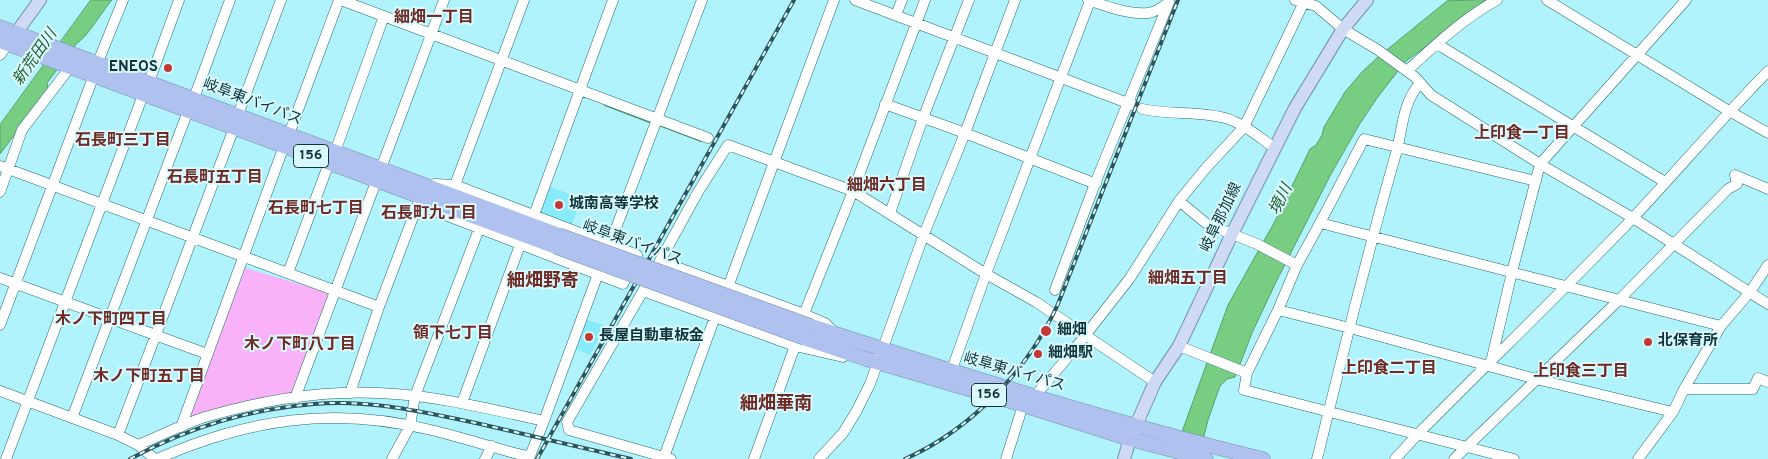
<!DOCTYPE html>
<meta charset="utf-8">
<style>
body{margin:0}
canvas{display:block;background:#b0f3fc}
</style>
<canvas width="1768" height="459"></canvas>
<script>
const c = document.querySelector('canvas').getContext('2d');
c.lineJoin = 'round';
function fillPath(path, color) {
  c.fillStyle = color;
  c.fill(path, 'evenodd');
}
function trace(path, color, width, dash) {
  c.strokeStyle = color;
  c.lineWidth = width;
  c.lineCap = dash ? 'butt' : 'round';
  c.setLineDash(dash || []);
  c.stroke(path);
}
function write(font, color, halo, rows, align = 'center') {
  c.font = font + ' Overpass,"Noto Sans JP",sans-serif';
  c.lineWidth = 4;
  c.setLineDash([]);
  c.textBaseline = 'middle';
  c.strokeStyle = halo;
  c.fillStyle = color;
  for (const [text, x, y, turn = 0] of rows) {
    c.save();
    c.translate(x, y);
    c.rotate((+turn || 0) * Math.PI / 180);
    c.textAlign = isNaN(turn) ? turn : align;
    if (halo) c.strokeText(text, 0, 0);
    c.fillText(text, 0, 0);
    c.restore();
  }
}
fillPath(new Path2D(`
 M547,186L581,198L572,224L537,212Z
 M585,319L606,326L590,355L574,349Z`), '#88ebf9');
fillPath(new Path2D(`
 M245,268L329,293L291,394L188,420Z`), '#f9b1f8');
const water = new Path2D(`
 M91,0H112C103,10 86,39 77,43L47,83L48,90L0,154V125Z
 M1487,0L1405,62L1377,98L1359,125L1331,174L1276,282L1252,333L1235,377L1227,379L1220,386L1208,420L1204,436L1205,459H1178L1183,429L1228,305L1275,221L1310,149L1316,145L1322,135L1324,127L1345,92L1362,72L1378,57L1447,1Z`);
fillPath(water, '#77ce82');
trace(water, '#58a06c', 1);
trace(new Path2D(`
 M605,105L652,123
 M659,125L701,141`), '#58a06c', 2);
const minor = new Path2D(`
 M341,0L708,138
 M855,0L1133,105
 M1088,0C1106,6 1129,15 1148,13C1156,12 1163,7 1169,2
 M1295,0L1316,6L1343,29L1378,50L1415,77L1431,95L1540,164L1633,218L1768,304
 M1547,0L1729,111L1768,133
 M896,15L902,0
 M1437,44L1665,182
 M0,55L8,44
 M98,62L123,0
 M1407,71C1435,45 1464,18 1497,0
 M149,82L179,0
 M194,98L230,0
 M885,104L965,133L1096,184
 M1142,109C1169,115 1198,111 1225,118C1243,123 1260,138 1275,148
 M238,115L281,0
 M289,134L339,0
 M335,152L384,16
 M0,166L379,307
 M1735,175L1768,189
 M455,185L524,0
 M0,192L22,130L71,66
 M421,197L430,209L623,284L637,255L455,185L436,184L429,185
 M1179,201L1207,224L1257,244L1297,265
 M890,213L923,118L969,0
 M534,215L613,0
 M1320,223L1364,139L1536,181
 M610,244L702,0
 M660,261L698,192L728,145L853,191L986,274L1036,302L1155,382
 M288,273L329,163
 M0,278L207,354
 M728,287L834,0
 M1055,290L1096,181L1169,2
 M643,291L567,422L569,430L671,459
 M1278,310L1350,328L1536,379L1673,412
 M804,314L853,191L925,0
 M0,325L94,75
 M835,333L825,323L804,314L660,261L643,291L795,346L843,357
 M1179,346L1247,373
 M1492,358L1512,272L1540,164L1686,0
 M951,372L986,274L1090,1
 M1684,389H1753L1758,378L1768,382
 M0,391L118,435L138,445L155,459
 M350,393L379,307L421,196
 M1034,397L1073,351L1130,278L1179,201L1206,168L1244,127L1305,0
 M296,398L297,393L444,0
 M462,403L520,245
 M72,418L188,111
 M181,427L284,146
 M118,435L234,128
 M138,445C160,436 183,424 205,417C260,401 321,390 379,393C435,395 489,409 544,421L598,274
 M664,457L715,317
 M6,459L143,95
 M157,459C248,419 333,406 431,430C452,435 472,441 493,447C505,450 517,455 530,456L544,421
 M392,459L410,426L415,396L479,229
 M485,459L492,446
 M754,459L795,346
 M819,459L843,433L856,412L870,384L924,234L965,133L1015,0
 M1006,459L1023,405
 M1317,459C1342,358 1366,257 1395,157C1403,131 1401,105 1420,83
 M1395,459L1418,434C1489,362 1562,292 1632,219C1678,170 1721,119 1768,71
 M1454,459L1619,300L1728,189L1737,184L1735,175
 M1514,459L1244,390L1247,373L1278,310L1297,265L1320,223L1721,326
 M1638,459L1673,412L1684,389L1721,326L1750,292L1768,265`);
const major = new Path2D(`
 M11,40L40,0
 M1124,459L1130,439L1155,382L1179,346L1232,234L1295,108L1343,29L1367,0`);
const highway = new Path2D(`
 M0,27L559,235
 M0,41L556,247
 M811,326C960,374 1110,422 1263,459
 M804,338L866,359L1023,405L1130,439L1206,459`);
trace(minor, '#276a73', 11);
trace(major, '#7790af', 14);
trace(highway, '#7790af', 15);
trace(minor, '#fff', 10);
trace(major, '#cfdaf5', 12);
trace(highway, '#afc2ef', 14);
const rail = new Path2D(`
 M130,459C187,428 249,409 314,404C369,399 423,412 476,423C528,435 579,447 631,459
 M537,459L794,0
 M905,459C972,429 1028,370 1058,304L1178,0`);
trace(rail, '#2c565c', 4);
trace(rail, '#d9f9fe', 2, [5.5]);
const highwayBridge = new Path2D(`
 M559,235L811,326
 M556,247L804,338`);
trace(highwayBridge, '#7790af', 15, []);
trace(highwayBridge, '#afc2ef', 14);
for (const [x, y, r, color] of [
 [168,68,5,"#c53732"],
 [559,205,5,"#c53732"],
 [1046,331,6,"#c53732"],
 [589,337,5,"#c53732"],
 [1648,342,5,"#c53732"],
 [1038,354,5,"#c53732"]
]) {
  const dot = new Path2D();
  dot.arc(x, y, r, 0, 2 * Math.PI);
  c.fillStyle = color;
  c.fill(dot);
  trace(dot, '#d9f9fe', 2);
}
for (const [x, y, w] of [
 [311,156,35],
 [989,395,35]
]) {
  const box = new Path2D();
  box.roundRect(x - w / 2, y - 11.5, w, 23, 4);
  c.fillStyle = '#d9f9fe';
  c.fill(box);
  trace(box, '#0f3439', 1);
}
write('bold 14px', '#0f3439', null, [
 ["156",311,156],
 ["156",989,395]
]);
write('bold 15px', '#0f3439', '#d9f9fe', [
 ["ENEOS",158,68,"right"],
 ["城南高等学校",569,205],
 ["細畑",1057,331],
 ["長屋自動車板金",599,337],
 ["北保育所",1658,342],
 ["細畑駅",1048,354]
], 'left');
write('15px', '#0f3439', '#d9f9fe', [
 ["岐阜東バイパス",252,103,21],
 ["岐阜那加線",1222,218,-64],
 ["岐阜東バイパス",632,244,20],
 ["岐阜東バイパス",1014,373,16]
]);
write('bold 16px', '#6f2a24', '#d9f9fe', [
 ["細畑一丁目",434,19],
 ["上印食一丁目",1522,135],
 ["石長町三丁目",123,142],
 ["石長町五丁目",215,179],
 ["細畑六丁目",887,187],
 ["石長町七丁目",316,210],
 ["石長町九丁目",429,215],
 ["細畑五丁目",1188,280],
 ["木ノ下町四丁目",111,321],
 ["領下七丁目",453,335],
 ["木ノ下町八丁目",300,346],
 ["上印食二丁目",1389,370],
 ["上印食三丁目",1581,373],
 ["木ノ下町五丁目",149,378]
]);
write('italic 16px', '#25602f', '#d9f9fe', [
 ["新荒田川",36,58,-55],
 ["境川",1282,200,-63]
]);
write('bold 18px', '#6f2a24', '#d9f9fe', [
 ["細畑野寄",543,282],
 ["細畑華南",776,405]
]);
</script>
